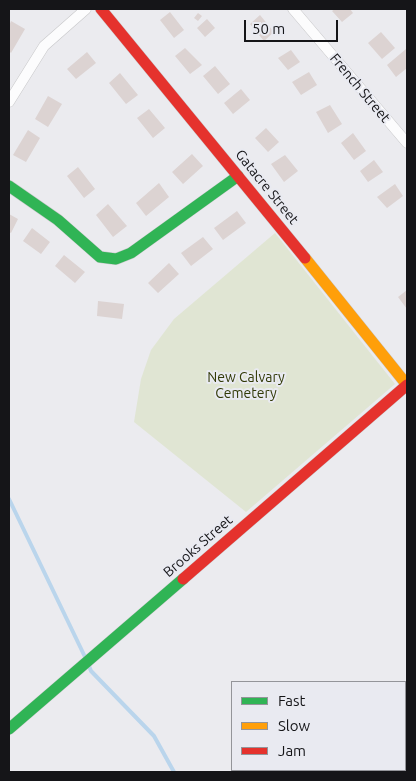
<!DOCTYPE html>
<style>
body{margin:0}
#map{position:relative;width:416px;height:781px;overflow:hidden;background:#ebebef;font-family:Ubuntu,sans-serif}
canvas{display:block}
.frame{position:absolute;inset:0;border:10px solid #151518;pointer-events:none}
.legend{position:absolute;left:231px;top:681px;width:175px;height:90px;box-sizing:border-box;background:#e9eaf1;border:1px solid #94959a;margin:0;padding:6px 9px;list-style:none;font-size:15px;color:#151518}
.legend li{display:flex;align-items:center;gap:10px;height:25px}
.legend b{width:25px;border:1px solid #94959a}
.scale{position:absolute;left:244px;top:20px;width:94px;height:22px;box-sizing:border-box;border:2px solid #151518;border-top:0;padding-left:6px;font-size:15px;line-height:18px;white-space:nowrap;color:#151518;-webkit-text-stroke:4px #e9eaf1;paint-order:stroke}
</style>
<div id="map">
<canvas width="416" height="781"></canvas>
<div class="frame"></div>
<ul class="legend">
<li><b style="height:6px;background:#30b455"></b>Fast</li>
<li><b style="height:6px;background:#ff9f0a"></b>Slow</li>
<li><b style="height:6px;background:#e5322d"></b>Jam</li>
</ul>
<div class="scale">50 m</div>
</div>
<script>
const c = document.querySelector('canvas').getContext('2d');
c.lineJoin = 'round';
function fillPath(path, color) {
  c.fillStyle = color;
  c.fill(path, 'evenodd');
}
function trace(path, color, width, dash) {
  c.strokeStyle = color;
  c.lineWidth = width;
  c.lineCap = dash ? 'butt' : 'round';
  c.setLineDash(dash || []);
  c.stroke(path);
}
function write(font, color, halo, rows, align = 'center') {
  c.font = font + ' Ubuntu,sans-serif';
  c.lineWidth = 4;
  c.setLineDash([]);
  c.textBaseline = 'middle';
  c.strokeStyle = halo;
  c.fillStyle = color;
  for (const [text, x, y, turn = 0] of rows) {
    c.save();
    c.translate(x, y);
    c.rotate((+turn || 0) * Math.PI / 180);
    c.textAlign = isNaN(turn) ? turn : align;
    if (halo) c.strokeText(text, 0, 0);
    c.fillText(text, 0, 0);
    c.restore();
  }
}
fillPath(new Path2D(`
 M275,233L395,384L246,512L134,422L141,379L151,350L174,319Z`), '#e0e5d3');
trace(new Path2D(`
 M9,499L86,659
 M89,666L91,671L154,736L174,772`), '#bad5ec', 4);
fillPath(new Path2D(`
 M335,9H350L353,13L342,22L332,11Z
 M170,12L184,30L174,38L160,20Z
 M198,13L202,16L198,21L194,18Z
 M260,15L274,32L264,41L250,24Z
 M207,19L215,28L205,37L197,28Z
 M11,21L25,29L11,53L9,51V26Z
 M381,32L395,48L382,59L368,43Z
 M185,48L202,65L190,74L175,56Z
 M406,49L407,68L396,77L387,65Z
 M291,50L300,62L288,70L278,58Z
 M87,52L96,63L76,79L67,69Z
 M215,66L230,84L218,94L203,76Z
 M309,72L317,85L301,95L292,82Z
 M120,73L138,95L126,104L109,83Z
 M241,89L250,100L233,114L224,103Z
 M48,96L62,104L48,127L35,119Z
 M330,105L342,124L328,133L316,112Z
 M149,109L165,128L153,138L137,118Z
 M266,128L279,142L268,152L255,138Z
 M28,130L40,138L26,162L13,155Z
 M353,133L366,151L354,160L341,143Z
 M192,154L203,166L183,184L172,172Z
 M285,155L298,171L284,182L271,164Z
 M374,160L383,172L368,182L360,171Z
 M78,167L95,189L84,198L67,176Z
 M159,183L169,197L146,216L136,203Z
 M395,184L403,196L387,208L377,197Z
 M108,204L127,226L113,237L96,215Z
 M237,211L246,223L223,240L214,228Z
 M9,214L18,219L11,233L9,232Z
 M32,228L50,242L41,254L23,241Z
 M203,237L213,249L191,266L181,253Z
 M64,255L85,272L75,283L55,266Z
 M169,263L179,274L158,293L148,283Z
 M407,290V309L398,297Z
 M98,301L124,304L122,319L97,316Z`), '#dcd3d2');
const street = new Path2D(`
 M293,9L407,143
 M9,102L44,46L86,9`);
const fast = new Path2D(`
 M9,186L58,220L100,257L116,259L131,253L238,176
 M9,729L183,579`);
const slow = new Path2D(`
 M305,258L407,385`);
const jam = new Path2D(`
 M101,9L305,258
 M183,579L407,385`);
trace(street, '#c7c7c9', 11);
trace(fast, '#c7c7c9', 12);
trace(slow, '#c7c7c9', 12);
trace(jam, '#c7c7c9', 12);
trace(street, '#fcfcfd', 10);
trace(fast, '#30b455', 11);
trace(slow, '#ff9f0a', 11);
trace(jam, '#e5322d', 11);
write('14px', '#151518', '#e9eaf1', [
 ["French Street",360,88,50],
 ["Gatacre Street",267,187,51],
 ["Brooks Street",198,546,-41]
]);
write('14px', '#323a07', '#e9eaf1', [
 ["New Calvary",246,377],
 ["Cemetery",246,393]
]);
</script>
